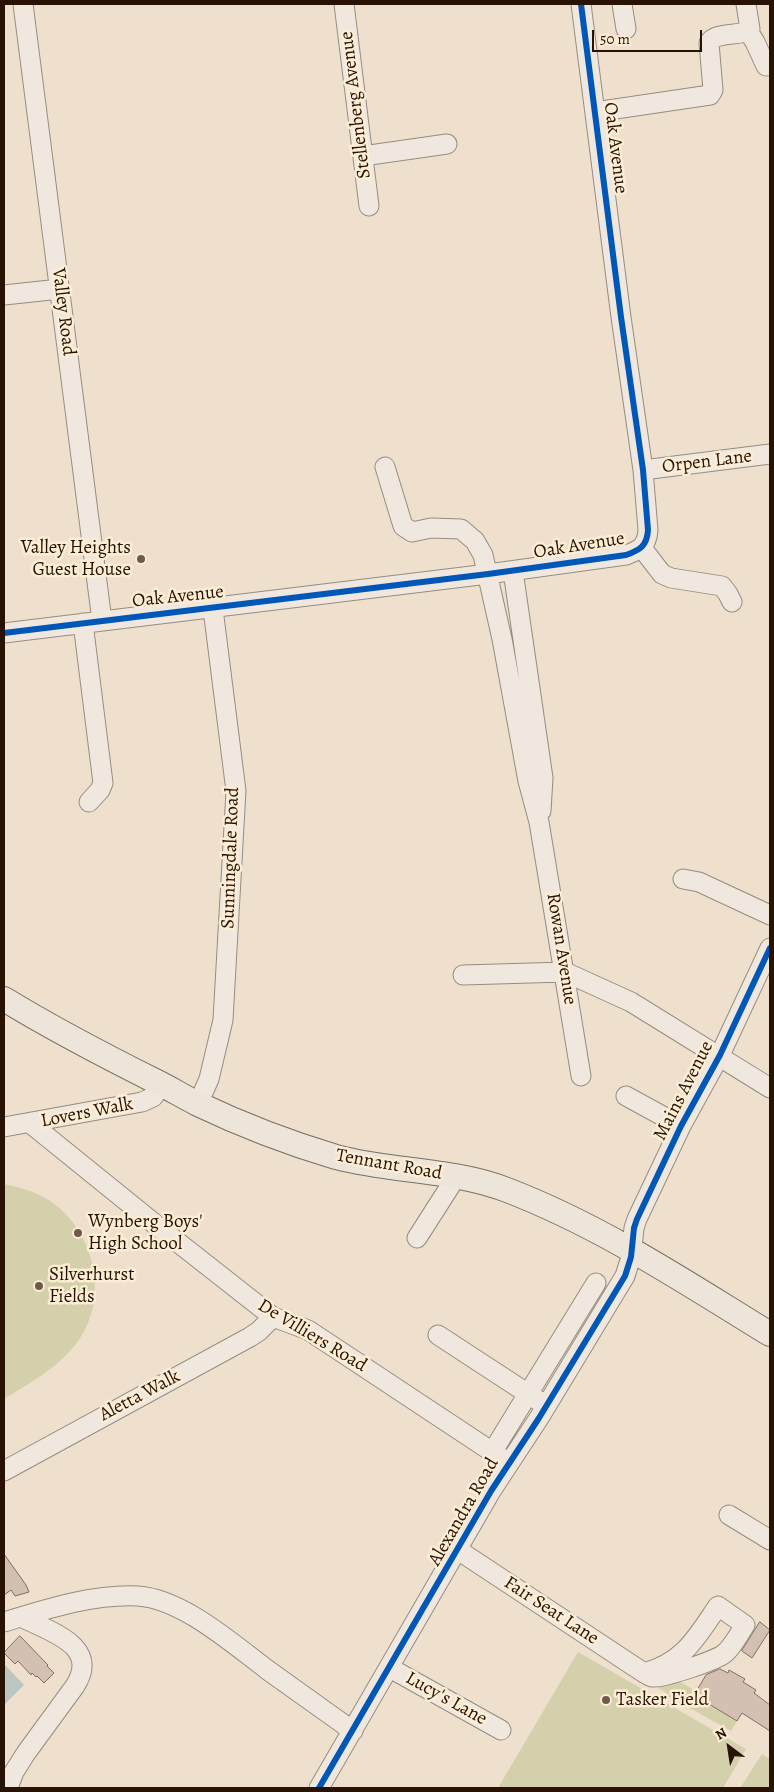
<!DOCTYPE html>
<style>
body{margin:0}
#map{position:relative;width:774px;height:1792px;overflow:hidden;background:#eee0cd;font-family:Alegreya,serif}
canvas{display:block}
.frame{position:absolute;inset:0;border:5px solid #271203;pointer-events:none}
.north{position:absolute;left:704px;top:1722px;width:50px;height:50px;-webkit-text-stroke:4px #fdedd5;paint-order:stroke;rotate:329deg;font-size:14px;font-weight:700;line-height:20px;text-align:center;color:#271203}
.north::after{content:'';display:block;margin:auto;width:18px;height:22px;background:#271203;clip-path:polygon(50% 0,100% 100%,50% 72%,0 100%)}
.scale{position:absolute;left:592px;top:30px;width:110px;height:22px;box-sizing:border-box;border:2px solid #271203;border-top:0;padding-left:6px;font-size:15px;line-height:18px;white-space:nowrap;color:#271203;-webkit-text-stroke:4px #fdedd5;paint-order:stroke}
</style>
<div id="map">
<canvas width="774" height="1792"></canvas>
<div class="frame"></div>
<div class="north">N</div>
<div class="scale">50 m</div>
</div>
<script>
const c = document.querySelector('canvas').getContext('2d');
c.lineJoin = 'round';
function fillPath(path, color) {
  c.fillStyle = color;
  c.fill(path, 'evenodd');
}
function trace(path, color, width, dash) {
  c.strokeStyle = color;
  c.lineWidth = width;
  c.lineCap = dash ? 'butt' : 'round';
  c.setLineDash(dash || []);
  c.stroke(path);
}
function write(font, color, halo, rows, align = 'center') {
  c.font = font + ' Alegreya,serif';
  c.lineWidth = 5;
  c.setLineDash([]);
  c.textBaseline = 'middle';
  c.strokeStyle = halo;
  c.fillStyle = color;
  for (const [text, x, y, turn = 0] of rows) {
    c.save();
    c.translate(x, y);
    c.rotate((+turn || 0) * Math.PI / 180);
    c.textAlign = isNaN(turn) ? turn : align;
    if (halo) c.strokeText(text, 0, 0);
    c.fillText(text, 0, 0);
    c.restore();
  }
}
fillPath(new Path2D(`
 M4,1184C19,1187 34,1191 47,1199C94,1228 110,1295 79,1340C60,1367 31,1382 4,1399Z
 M578,1652L746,1749L723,1788H498Z
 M677,1680L696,1691L694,1695L737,1721L731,1731L668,1696L665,1692L655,1686Z
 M762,1754L770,1759V1788H740Z`), '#d5d0ac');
fillPath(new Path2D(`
 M4,1664L24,1685L4,1705Z`), '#bcc6c2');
const building = new Path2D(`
 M4,1554L26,1585L29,1592L15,1596L11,1590L4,1595Z
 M760,1622L770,1630L752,1658L742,1651Z
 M20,1636L48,1665L47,1666L54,1673L44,1683L37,1676L36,1677L32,1673L31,1675L18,1661L15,1664L4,1653Z
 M720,1669L728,1673L729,1670L745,1679L743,1682L756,1690L754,1693L770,1705V1731L742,1713L737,1721L694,1695L706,1675Z`);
fillPath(building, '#d4c0b2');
trace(building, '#7a7064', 1);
const minor = new Path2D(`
 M23,4L102,621
 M344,4L369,206
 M622,4L626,29
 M748,31L755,42L766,66
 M595,112L710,95L713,90L709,43C715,32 737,36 748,31L750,29L746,4
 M363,156L447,144
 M4,295L60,289
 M385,467L403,526L412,532L431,528L461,529L475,541L483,555L502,639L528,781L539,822L581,1076
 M643,470L770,454
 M642,548L662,574L671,578L722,586L728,594L732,602
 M513,571L543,778L541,811
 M83,623L103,783L100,790L89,802
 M4,633L488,574L626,555C640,550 647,546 648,530L643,470L621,317L581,4
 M683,879L699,882L770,915
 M463,975L565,972L631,1002L770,1088
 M626,1096L681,1126
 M198,1104L209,1079L223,1020L236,791L213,609
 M30,1123L166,1233L273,1317L308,1330L509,1463
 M4,1127L142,1102L153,1097L162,1084
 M417,1238L456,1177
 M438,1335L539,1401
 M493,1451L596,1283
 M4,1471L250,1337L259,1331L273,1317
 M729,1515L770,1540
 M458,1550L635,1667C640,1670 646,1675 652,1677C661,1679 718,1660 725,1653C733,1646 739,1634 745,1625L718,1606C696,1638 684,1662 644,1673
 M4,1622C47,1609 92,1594 138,1596C183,1599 234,1645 269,1671C297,1691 325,1711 353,1731
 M390,1668L501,1730
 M8,1788L14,1772L26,1753L75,1686C101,1645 48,1631 21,1617
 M319,1788L491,1491L539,1418L625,1276L631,1257L634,1228L637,1219L681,1126L720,1055L770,948`);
const major = new Path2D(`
 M4,999C53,1029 105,1056 157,1082C171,1089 184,1097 198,1104C242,1125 289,1143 336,1157C392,1172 453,1169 507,1190C601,1226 685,1282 770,1334`);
trace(minor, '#968c7f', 21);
trace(major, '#7a7064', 26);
trace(minor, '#f0e8df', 19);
trace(major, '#ede5da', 24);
trace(new Path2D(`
 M4,633L488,574L626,555C640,550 647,546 648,530L643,470L621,317L581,4
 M319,1788L491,1491L539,1418L625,1276L631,1257L634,1228L637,1219L681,1126L720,1055L770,948`), '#0057b8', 6);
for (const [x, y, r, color] of [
 [141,559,5,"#6d5a4a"],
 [78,1233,5,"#6d5a4a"],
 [39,1286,5,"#6d5a4a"],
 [606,1700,5,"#6d5a4a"]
]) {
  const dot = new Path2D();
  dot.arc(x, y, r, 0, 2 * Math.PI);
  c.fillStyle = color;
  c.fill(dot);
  trace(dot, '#fdedd5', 2);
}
write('19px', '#271203', '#fdedd5', [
 ["Stellenberg Avenue",356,105,-97],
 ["Oak Avenue",615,148,83],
 ["Valley Road",63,312,83],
 ["Orpen Lane",707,462,-7],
 ["Oak Avenue",579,546,-9],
 ["Oak Avenue",178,597,-6],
 ["Sunningdale Road",231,858,-88],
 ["Rowan Avenue",561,949,81],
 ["Mains Avenue",684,1091,-63],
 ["Lovers Walk",87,1113,-11],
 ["Tennant Road",389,1165,10],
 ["De Villiers Road",312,1336,31],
 ["Aletta Walk",140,1396,-28],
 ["Alexandra Road",464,1512,-60],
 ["Fair Seat Lane",551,1611,33],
 ["Lucy's Lane",446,1699,29]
]);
write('19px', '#271203', '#fdedd5', [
 ["Valley Heights",131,548,"right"],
 ["Guest House",131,570,"right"],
 ["Wynberg Boys'",88,1222],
 ["High School",88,1244],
 ["Silverhurst",49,1275],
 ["Fields",49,1297],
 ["Tasker Field",616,1700]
], 'left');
</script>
